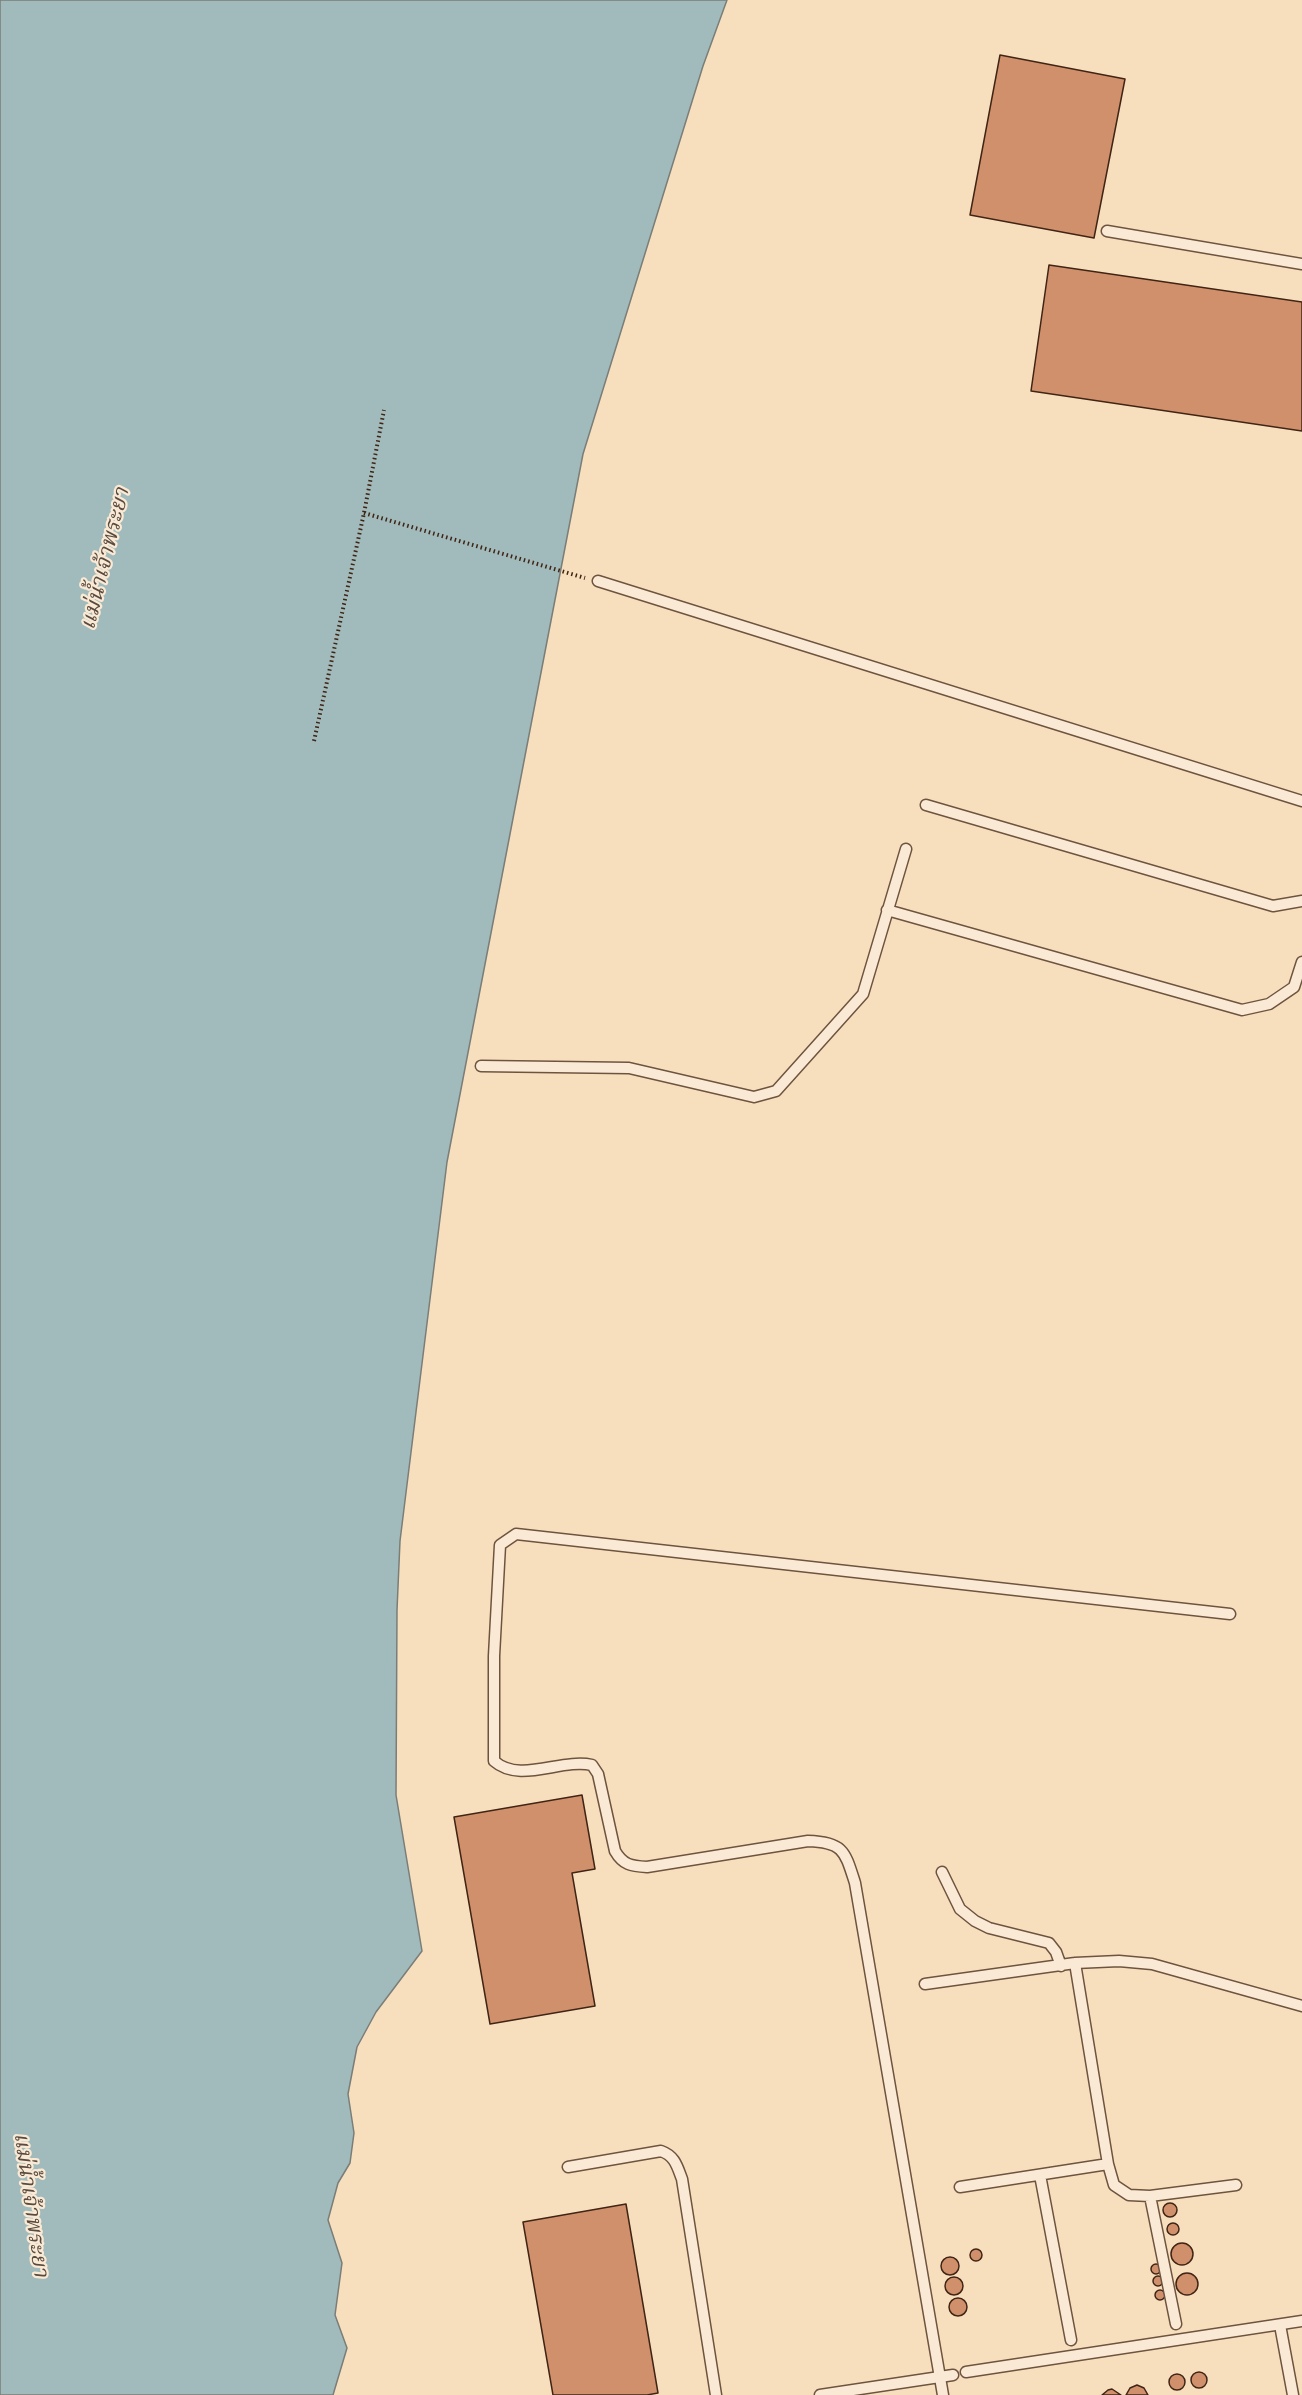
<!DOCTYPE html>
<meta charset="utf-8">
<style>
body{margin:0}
canvas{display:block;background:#f7dfbe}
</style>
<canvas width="1302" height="2395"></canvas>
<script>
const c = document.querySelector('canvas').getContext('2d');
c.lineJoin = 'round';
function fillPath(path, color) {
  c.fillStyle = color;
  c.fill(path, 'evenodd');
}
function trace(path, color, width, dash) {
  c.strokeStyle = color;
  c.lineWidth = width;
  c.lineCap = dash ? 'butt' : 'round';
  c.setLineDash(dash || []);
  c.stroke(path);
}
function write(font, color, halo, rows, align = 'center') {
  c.font = font + ' "Gentium Book Plus","Noto Serif Thai",serif';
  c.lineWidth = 4.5;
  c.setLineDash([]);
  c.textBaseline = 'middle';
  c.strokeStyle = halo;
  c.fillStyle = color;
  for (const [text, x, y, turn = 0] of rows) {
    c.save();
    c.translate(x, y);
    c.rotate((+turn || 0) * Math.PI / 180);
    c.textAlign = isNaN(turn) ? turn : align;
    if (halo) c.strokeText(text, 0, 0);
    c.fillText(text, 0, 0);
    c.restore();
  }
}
const water = new Path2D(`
 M0,0H727L703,66L583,454L447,1162L400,1541L397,1610L396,1795L422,1951L376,2012L357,2047L348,2094L354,2133L350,2163L338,2183L328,2220L342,2263L335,2315L347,2348L333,2395H0Z`);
fillPath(water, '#a1babb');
trace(water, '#7a7e79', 1.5);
const building = new Path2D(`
 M1000,55L1125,79L1094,238L970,215Z
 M1049,265L1302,302V431L1031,391Z
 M582,1795L595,1869L572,1873L595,2006L490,2024L454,1817Z
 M1163 2210a7 7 0 1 1 14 0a7 7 0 1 1-14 0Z
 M626,2204L658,2393L647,2395H553L523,2222Z
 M1167 2229a6 6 0 1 1 12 0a6 6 0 1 1-12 0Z
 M1171 2254a11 11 0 1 1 22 0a11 11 0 1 1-22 0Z
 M970 2255a6 6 0 1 1 12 0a6 6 0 1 1-12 0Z
 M941 2266a9 9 0 1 1 18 0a9 9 0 1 1-18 0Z
 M1151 2269a5 5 0 1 1 10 0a5 5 0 1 1-10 0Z
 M1176 2284a11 11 0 1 1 22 0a11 11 0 1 1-22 0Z
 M1153 2281a5 5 0 1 1 10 0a5 5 0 1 1-10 0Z
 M945 2286a9 9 0 1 1 18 0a9 9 0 1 1-18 0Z
 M1155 2295a5 5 0 1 1 10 0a5 5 0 1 1-10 0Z
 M949 2307a9 9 0 1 1 18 0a9 9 0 1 1-18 0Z
 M1191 2380a8 8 0 1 1 16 0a8 8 0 1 1-16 0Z
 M1169 2382a8 8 0 1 1 16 0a8 8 0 1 1-16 0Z
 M1137,2385L1144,2388L1148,2395H1126L1130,2388Z
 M1112,2389L1121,2395H1102L1108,2390Z`);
fillPath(building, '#d1906c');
trace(building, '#402515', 1.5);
const service = new Path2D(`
 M1107,231L1302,264
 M598,581L1302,801
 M926,805L1273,906L1302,901
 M887,910L1242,1010L1269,1004L1294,987L1302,962
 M481,1066L629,1068L754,1097L776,1091L863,994L906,849
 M942,1872L960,1909L975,1921L989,1928L1049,1943L1056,1952L1061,1966
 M1075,1963L1108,2164L1114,2185L1129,2195L1150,2196L1236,2185
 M925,1984L1075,1963L1119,1961L1152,1964L1302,2006
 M568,2167L661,2151C675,2156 677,2166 682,2179L716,2395
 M1040,2175L1071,2340
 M960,2187L1108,2164
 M1150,2196L1176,2324
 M1280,2325L1293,2395
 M966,2372L1302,2321
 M820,2395L953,2375
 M943,2395L855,1883C845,1852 844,1842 808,1841L647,1867C631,1866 623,1865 615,1851L598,1774L592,1765C561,1758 520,1784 494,1761V1656L500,1545L516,1534L1230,1614`);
trace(service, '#6e543f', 13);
trace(new Path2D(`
 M364,513L585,578
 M314,741L364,513L384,410`), '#402515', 4, [1.5, 3]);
trace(service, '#faead5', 10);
write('italic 22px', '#584a3e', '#faead5', [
 ["แม่น้ำเจ้าพระยา",106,559,-76],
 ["แม่น้ำเจ้าพระยา",30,2205,82]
]);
</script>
